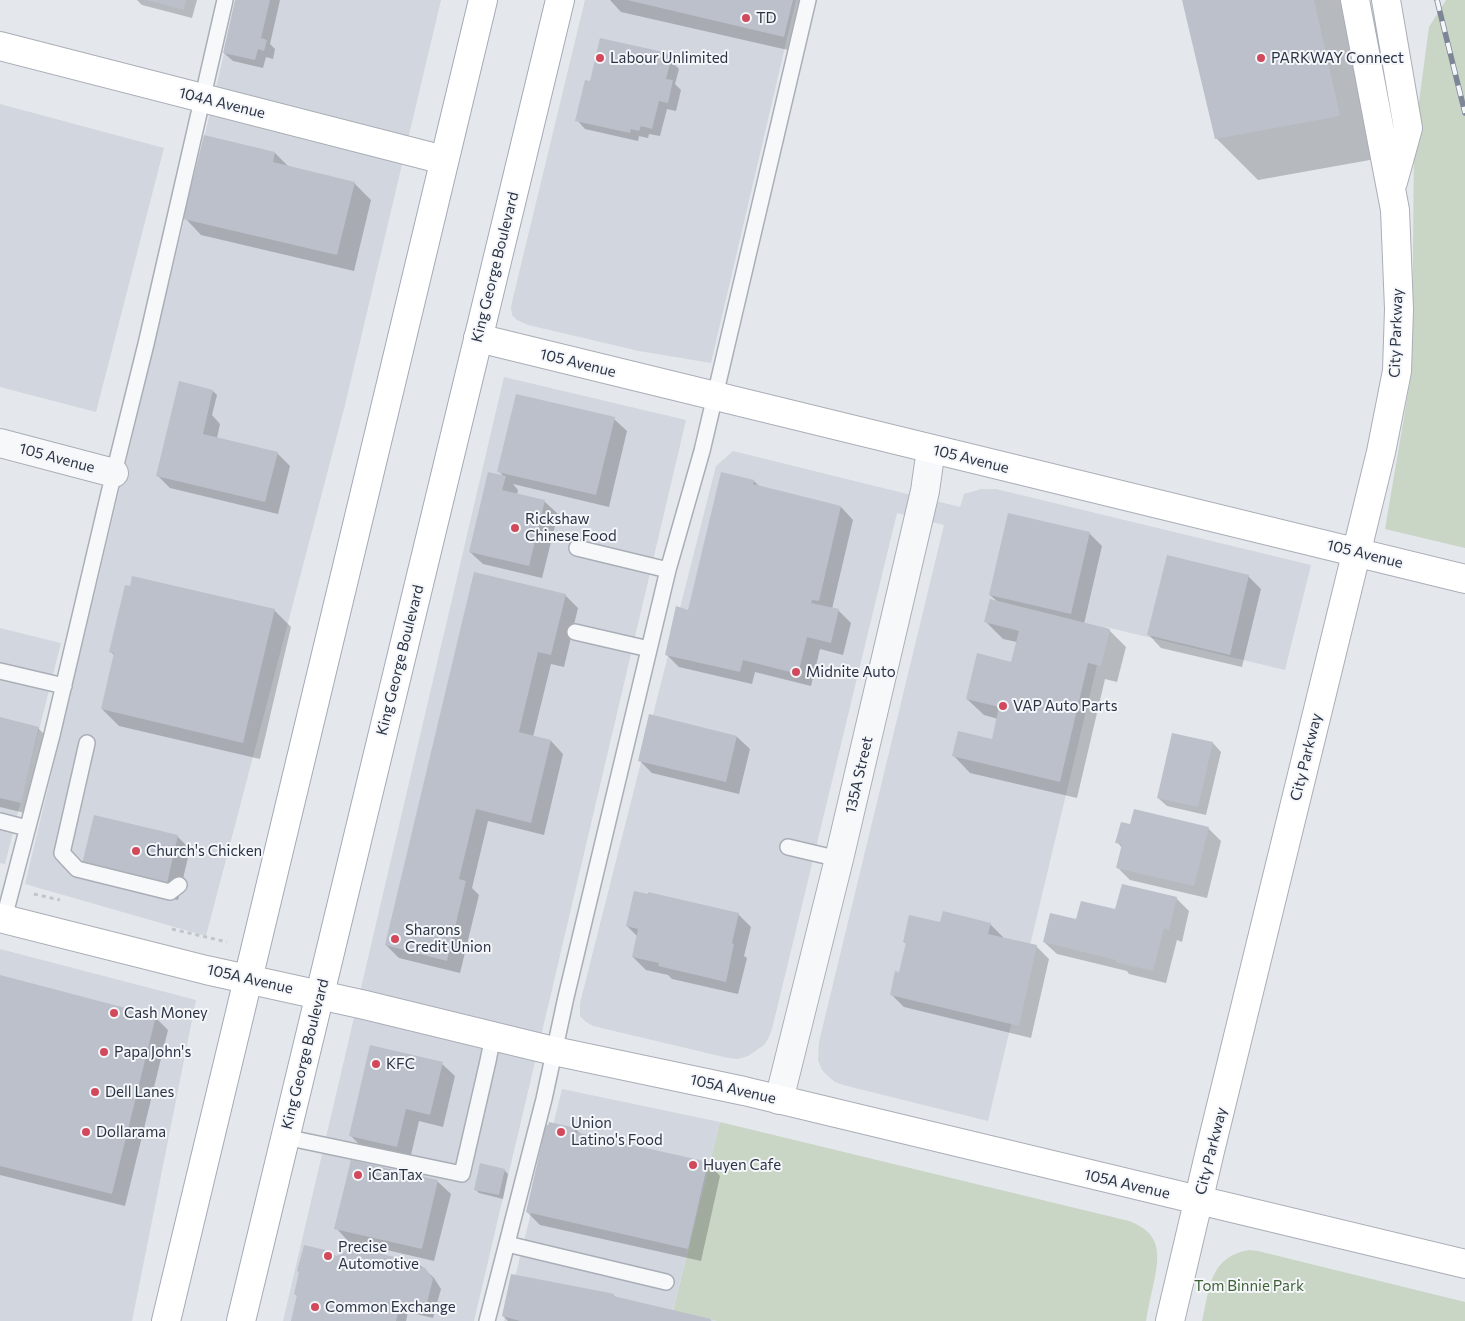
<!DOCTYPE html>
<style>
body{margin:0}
canvas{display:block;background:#e4e7ec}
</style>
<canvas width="1465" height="1321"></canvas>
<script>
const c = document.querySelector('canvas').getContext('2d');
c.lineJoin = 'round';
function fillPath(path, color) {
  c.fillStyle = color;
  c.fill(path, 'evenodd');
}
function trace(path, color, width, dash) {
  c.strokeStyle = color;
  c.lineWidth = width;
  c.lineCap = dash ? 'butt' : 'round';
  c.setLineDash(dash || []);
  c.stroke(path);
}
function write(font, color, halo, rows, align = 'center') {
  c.font = font + ' Commissioner,sans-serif';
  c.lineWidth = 4;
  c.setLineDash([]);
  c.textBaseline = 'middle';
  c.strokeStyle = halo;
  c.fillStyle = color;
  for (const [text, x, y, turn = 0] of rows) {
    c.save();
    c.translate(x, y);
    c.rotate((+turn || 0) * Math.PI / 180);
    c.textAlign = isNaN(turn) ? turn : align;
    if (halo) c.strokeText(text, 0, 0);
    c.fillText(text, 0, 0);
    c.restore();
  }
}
fillPath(new Path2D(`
 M237,0H441L345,405L206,936L25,884Z
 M585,0H796L711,363L639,351L528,325L517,320L512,315L511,308L512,302Z
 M0,104L164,148L96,412L0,387Z
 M504,377L686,420L474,1321H283Z
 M733,451L960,507L964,494L981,489H996L1311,565L1285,670L1106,627L988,1121L843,1085L835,1082L828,1076L822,1070L818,1060L819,1042L944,525L897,513L772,1029L769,1037L764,1045L748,1056L738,1059L728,1058L593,1026L586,1022L580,1016V1003L716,466Z
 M0,628L61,643L5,864L0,863Z
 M0,949L196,1000L132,1321H0Z
 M562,1089L720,1122L673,1310L717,1321H504Z`), '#d2d6de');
fillPath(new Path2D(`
 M1446,0H1465V548L1385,529L1412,370L1414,139L1429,27Z
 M720,1122L1129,1221C1161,1233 1160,1253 1154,1282C1151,1295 1148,1308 1146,1321H717L673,1311Z
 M1249,1250L1258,1251L1465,1302V1321H1202C1210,1288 1209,1257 1249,1250Z`), '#c9d6c5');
fillPath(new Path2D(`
 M137,0H197L192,18L142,5Z
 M236,0H280L270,44L275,49L273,59L266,57L263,68L233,61L224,53Z
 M610,0H813L801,53L621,12Z
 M1183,0H1346L1381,158L1258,180L1216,138Z
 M667,54L676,63L675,65L679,69L675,84L681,90L676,111L667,109L660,136L649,134L648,138L639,136L638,141L585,129L577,120L591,82Z
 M275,153L289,167L354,183L371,200L354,271L201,235L185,218Z
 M213,391L217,395L212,415L220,424L217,438L277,453L290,466L278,514L170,488L157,475Z
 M614,419L627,431L609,507L513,484L518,490L517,495L545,502L558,514L542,578L483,564L470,552L504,477L499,471Z
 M754,481L760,487L841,507L853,520L832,609L838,610L851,623L843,655L820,649L811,686L755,672L752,684L679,667L666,654L689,611Z
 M1089,533L1102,546L1084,624L1109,630L1126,647L1117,682L1105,679L1077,798L970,773L954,756L993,740L998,719L984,715L967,699L1012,663L1017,642L1003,639L986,622L998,602L990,595Z
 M1248,576L1261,589L1242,667L1161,648L1149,635Z
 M565,595L578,608L564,667L551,664L533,737L551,741L563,754L544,835L488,821L472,888L479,895L460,973L399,958L386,945Z
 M274,610L291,627L260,759L119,726L102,709L115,656L111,652Z
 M650,716L737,737L750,749L739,794L652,773L639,760Z
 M0,719L38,728L51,741L33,815L0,807Z
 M1213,743L1221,752L1206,815L1167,806L1158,798Z
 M1131,826L1208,828L1221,841L1207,898L1130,880L1117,867L1122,848L1117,842Z
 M177,836L190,849L178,900L96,880Z
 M1176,898L1189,911L1182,942L1177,940L1166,983L1129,974L1127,971L1057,954L1044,942L1077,921Z
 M738,914L751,927L744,956L747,958L738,994L672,979L668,975L646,970L633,957L638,937L627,926Z
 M941,923L990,924L1003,937L1002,939L1036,946L1049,959L1031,1038L904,1007L891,994L900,974L907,944L904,942Z
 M0,976L155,1017L168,1030L125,1206L0,1175Z
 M442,1064L455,1076L443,1127L419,1121L410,1159L363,1148L350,1135Z
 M575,1129L581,1134L708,1163L720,1176L701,1261L540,1225L527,1212Z
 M352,1161L438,1182L451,1194L434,1261L348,1241L336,1228Z
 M504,1170L508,1174L503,1199L479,1193L475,1189Z
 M324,1251L328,1255L420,1265L434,1278L441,1289L433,1318L408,1312L406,1321H292L298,1297L295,1294Z
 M613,1295L616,1297L712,1321H508L503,1316Z`), '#0003');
fillPath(new Path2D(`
 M147,0H186L184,10Z
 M235,0H270L261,38L267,40L264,51L258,49L255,60L223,53Z
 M627,0H793L784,37Z
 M1182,0H1314L1340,116L1215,139Z
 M600,38L668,53L667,58L671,59L666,79L673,80L668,103L659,101L652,129L641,126L639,131L631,129L630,133L575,121L585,80L590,81Z
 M204,135L275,152L273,162L355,182L337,255L183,219Z
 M179,381L213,390L203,434L278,452L265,502L156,476Z
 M516,394L615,417L596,495L497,472Z
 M488,472L506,476L502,490L545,500L529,566L469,552Z
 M721,472L754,480L753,484L841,506L819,601L812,600L811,603L839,609L831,643L807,637L798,674L743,660L740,672L665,655L676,606L688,610Z
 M1008,513L1090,532L1071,614L989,595Z
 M1167,555L1249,575L1230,655L1147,635Z
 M474,572L566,594L551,655L538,652L519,732L551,740L531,823L476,809L459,879L466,881L447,961L385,945Z
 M132,576L275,609L243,743L101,709L114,653L109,652L125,585L130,586Z
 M990,599L1110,629L1101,666L1088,663L1060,782L952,756L958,731L992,739L999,707L966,699L977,653L1011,662L1019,631L984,622Z
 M649,714L737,736L726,782L638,761Z
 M0,717L39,727L21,803L0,798Z
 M1172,733L1213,742L1198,807L1157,798Z
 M1134,809L1209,827L1194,886L1116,868L1122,844L1115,843L1121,822L1130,824Z
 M94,815L178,835L166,888L81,868Z
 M1122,884L1177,897L1169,930L1164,928L1153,971L1115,962L1116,960L1043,942L1050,913L1076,919L1081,901L1115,909Z
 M634,891L648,894V892L739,913L732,943L734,944L726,982L658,966L659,963L632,957L638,929L626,926Z
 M943,911L991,923L988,934L1037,945L1019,1026L890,995L895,971L899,972L906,943L903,942L909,915L940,922Z
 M0,975L156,1016L112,1194L0,1166Z
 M370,1045L443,1062L430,1115L406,1109L397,1147L349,1136Z
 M549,1122L576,1128L575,1132L708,1162L688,1249L526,1212L546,1125H548Z
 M351,1160L438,1180L422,1249L334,1229Z
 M480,1163L505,1169L499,1195L474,1190Z
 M304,1245L325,1250L324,1253L337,1256L352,1247L420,1263V1267L425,1268L433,1279L425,1311L400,1305L396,1321H291L297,1295L294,1294L299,1272L297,1271Z
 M511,1274L610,1293L614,1294L613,1296L711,1319V1321H520L502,1316Z`), '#bbc0ca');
const lane = new Path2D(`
 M577,548L668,570
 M575,632L649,649
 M0,671L64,686
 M87,743L62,853L77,869L170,892L179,885
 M0,821L27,828
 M788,847L839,859
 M4,918L52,735L109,493L146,344L225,0
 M285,1137L462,1174L488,1061L493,1036
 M507,1244L666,1282
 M487,1321L544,1099L566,997L668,570L702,451L808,0`);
const street = new Path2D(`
 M0,443L114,473
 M779,1100L839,859L925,491L931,449`);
const secondary = new Path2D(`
 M1386,0L1408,128L1393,182
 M0,46L444,160
 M478,338L1465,579
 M0,918L206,970L365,1005L554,1051L744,1091L1465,1264
 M1170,1321L1210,1151L1381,452L1397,371L1399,309L1395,210L1355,0`);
const primary = new Path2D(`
 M166,1321L483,0
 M241,1321L560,0`);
trace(lane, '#a9aeb7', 18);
trace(street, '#a9aeb7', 30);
trace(secondary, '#a9aeb7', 30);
trace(primary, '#a3abb8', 30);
trace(new Path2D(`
 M34,894L60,900
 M172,929L227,942`), '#c2c5cb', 3, [4, 4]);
trace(lane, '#f7f8fa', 15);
trace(street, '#f7f8fa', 28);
trace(secondary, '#fff', 28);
trace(primary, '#fff', 28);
const rail = new Path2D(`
 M1437,0L1465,113`);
trace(rail, '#7d8696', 5.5);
trace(rail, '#f4f6f9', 4, [11]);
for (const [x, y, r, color] of [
 [746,18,5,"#d1495b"],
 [600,58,5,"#d1495b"],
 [1261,58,5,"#d1495b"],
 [515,528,5,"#d1495b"],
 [796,672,5,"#d1495b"],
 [1003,706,5,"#d1495b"],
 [136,851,5,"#d1495b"],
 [395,939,5,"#d1495b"],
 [114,1013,5,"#d1495b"],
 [104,1052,5,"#d1495b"],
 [376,1064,5,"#d1495b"],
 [95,1092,5,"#d1495b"],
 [86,1132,5,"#d1495b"],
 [561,1132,5,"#d1495b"],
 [693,1165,5,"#d1495b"],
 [358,1175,5,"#d1495b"],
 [328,1256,5,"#d1495b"],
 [315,1307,5,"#d1495b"]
]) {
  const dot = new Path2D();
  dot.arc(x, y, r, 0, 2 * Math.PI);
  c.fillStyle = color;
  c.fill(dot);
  trace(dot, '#f4f6f9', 2);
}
write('15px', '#2b3445', '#f4f6f9', [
 ["TD",756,18],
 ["Labour Unlimited",610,58],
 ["PARKWAY Connect",1271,58],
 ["Rickshaw",525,519],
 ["Chinese Food",525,536],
 ["Midnite Auto",806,672],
 ["VAP Auto Parts",1013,706],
 ["Church's Chicken",146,851],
 ["Sharons",405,930],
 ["Credit Union",405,947],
 ["Cash Money",124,1013],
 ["Papa John's",114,1052],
 ["KFC",386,1064],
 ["Dell Lanes",105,1092],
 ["Union",571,1123],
 ["Latino's Food",571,1140],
 ["Dollarama",96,1132],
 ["Huyen Cafe",703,1165],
 ["iCanTax",368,1175],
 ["Precise",338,1247],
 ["Automotive",338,1264],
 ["Common Exchange",325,1307]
], 'left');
write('15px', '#2b3445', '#f4f6f9', [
 ["104A Avenue",222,103,14],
 ["King George Boulevard",495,267,-76],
 ["City Parkway",1396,333,-88],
 ["105 Avenue",578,363,14],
 ["105 Avenue",57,458,15],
 ["105 Avenue",971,459,14],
 ["105 Avenue",1365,554,14],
 ["King George Boulevard",400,660,-76],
 ["City Parkway",1306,757,-76],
 ["135A Street",859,775,-77],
 ["105A Avenue",250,979,13],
 ["King George Boulevard",305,1054,-76],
 ["105A Avenue",733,1089,13],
 ["City Parkway",1211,1151,-76],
 ["105A Avenue",1127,1184,13]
]);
write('15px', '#3f6138', '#f4f6f9', [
 ["Tom Binnie Park",1249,1286]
]);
</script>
